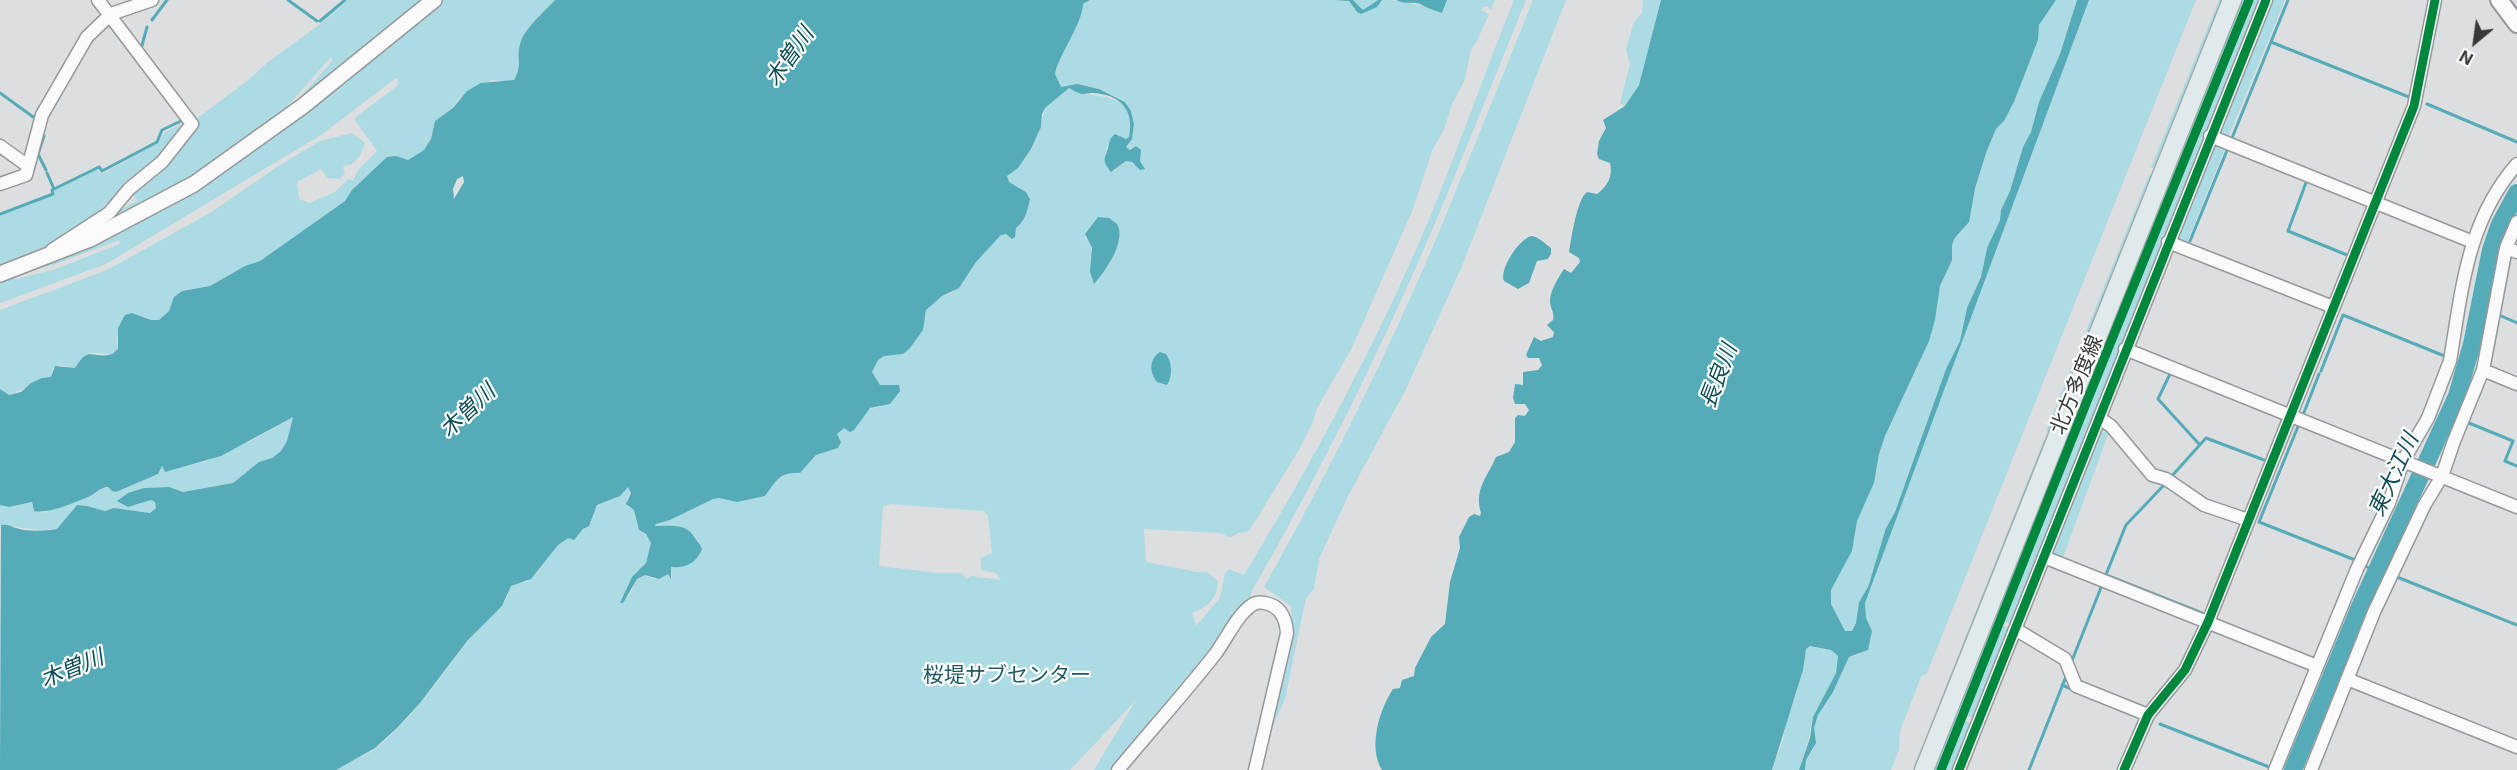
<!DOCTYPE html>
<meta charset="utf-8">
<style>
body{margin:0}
#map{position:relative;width:2517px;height:770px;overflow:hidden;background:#dcdedf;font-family:Inter,sans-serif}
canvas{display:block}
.north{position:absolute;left:2445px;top:12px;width:60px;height:60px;-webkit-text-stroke:4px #fff;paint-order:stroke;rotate:209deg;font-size:16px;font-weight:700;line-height:24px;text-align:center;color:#373939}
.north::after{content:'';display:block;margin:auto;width:21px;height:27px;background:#373939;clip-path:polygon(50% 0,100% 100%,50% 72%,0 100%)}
</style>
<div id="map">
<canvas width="2517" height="770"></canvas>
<div class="north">N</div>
</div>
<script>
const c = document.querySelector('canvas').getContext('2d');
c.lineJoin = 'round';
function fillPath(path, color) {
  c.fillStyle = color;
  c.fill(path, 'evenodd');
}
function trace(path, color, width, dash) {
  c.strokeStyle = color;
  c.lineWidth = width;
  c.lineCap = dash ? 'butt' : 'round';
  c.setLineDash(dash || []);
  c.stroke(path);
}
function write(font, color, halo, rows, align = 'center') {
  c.font = font + ' Inter,"Noto Sans JP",sans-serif';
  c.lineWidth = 4.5;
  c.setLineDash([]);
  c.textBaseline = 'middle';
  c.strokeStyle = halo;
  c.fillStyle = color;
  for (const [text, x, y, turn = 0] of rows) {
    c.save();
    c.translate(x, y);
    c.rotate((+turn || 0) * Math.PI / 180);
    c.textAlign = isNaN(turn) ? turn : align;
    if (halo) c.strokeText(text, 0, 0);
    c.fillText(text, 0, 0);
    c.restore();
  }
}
fillPath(new Path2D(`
 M348,0H428L283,117L333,60L331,57L271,125L192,180L60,246L108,216L137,201L131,190L195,120L247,81L268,62L319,25Z
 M441,0H555L523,36L519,44L521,64L514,80L511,82L493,80L459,98L453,108L435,121L431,139L424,150L408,160L396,156C376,169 357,181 345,201L260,261L232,273L210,286L182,291L173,301L169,311L159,320H151L138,315L117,337L118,349L112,354L91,353L75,368L60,365L53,368L51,378C34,379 24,390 9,395L0,389V310L107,270L210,213L277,167L320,141L352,133L365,143L360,156L351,165H346L343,167L345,174L339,179L327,178L321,169L297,182L299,199L310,203L335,192L348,179L353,180L359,169L377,151L355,120L357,116L397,86L398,79L396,78L321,135L106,264L0,303V278L17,279L56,269L120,244L119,240L53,265L20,273L145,216Z
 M1090,0H1348L1357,12L1377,7L1382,0C1403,0 1422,5 1442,13L1447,0H1495L1491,10L1487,6L1483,7L1481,10L1489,14L1476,43L1471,49L1465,79L1453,102L1444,129L1432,151L1413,209L1351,350L1316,410L1313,422L1300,448L1251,528L1247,532L1238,533L1230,538L1221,533L1144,529L1146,562L1197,572H1207L1218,581C1217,600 1207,607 1192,613L1196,626L1220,598L1225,573L1229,569L1244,575C1312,463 1376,345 1427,224C1458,150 1484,74 1514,0H1526C1495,76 1465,152 1433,228C1380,352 1319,474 1252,591L1250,598L1213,650L1113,770H1094L1136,700L1070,770H336C348,761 364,757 376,748C420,713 449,661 487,619C491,615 496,611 501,607C513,594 503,582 527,582C543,569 550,548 568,537L575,539L583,529L591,523C594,496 607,507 621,494C624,492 625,489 628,486L631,490L627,499L628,506L634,510L639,530L650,538L651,543L646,563L630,581L627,600L637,579L645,575L655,579L668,574L672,578L671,567C685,568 695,563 702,550C696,529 676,526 655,526L656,524L670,520L713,499L719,498L737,502L765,496C773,484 778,477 792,472L798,474L817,455L836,449L841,442L837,434C846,423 866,408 880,407L899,386L880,385L872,372L878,360L925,319L926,310L942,296L952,293L963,282L976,262L1001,235L1022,223L1030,197L1026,192L1009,182L1007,176L1018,168L1031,149L1039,133L1045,108L1066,89C1073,88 1077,93 1084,94C1112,97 1137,100 1129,137L1126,139L1115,134C1107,146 1101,156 1109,170L1114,171L1126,161C1133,162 1137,167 1145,168L1140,161L1136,146L1129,150L1126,147L1132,139L1134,124L1131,111L1123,100L1099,89L1077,84L1063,88L1058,84L1055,74C1061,51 1078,28 1082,5ZM1098,217L1109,218L1120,238L1110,264L1099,276L1097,281L1090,243L1085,238L1087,231ZM891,504L984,511L988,515L992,553L981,558V570L996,573L1001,580L971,576L967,579L961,573H937L879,566L883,507Z
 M1353,0H1378L1363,10Z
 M1533,0H1566L1462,266L1405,391L1348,496L1319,559L1314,589L1306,598L1285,699L1269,735C1279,693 1294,649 1291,606L1264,587C1329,472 1388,353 1439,232C1471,155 1502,77 1533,0Z
 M1643,0H1661L1639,85L1625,106L1620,103L1630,64L1626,50L1633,24L1642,12Z
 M2056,0H2077L2060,54L2039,102L2031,132L2023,147L2010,191L2001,210L2000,220L1987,248L1981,277L1967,308L1960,341L1946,369L1895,512L1886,528L1868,587L1859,603L1856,623L1852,631H1845L1831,604V590L1852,551L1857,521L1874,483L1879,454L1885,436L1917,368L1935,320L1940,286L1952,260V246L1954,239L1964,229L1986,153L1996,129L2004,121L2014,102L2038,40L2039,25Z
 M2089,0H2196L1927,673L1921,677L1900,731L1899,750L1891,770H1805L1806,760L1814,748V728L1818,715L1833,692L1849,657C1866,655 1868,646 1872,631L1866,618L1865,603Z
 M2219,0H2226L2157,170L2151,167Z
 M2238,0H2247L1998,619L1991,616Z
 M2252,0H2263L2013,625L2003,621Z
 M2270,0H2285L2227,140L2216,133Z
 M185,122C184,135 167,149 157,155L160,160L119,198L104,205L107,211L46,250L0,267V215L55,195L54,191L96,169L102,174L158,143L164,133Z
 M2213,144L2226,146L2186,245L2176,240Z
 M2149,175L2154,178L2052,433L2046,431Z
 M293,417L287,441L281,451L272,458L259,462L233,483L183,492L169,487L144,488L132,506L151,500L155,502L156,508L150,513L114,508L105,511L87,506L75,507L57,529L40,530L1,525L0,528V505L9,507L32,502L33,509L43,513L98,491C106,485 108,487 116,492L158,474L162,466L164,471L207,461L250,441Z
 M2101,427L2109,432L2062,560L2051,556Z
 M2044,440L2049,442L1945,707L1939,704Z
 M1989,622L1995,624L1960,712L1954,710Z
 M2001,625L2011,629L1975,719L1965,715Z
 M1810,646L1831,650L1838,656L1836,673L1813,717L1809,738L1799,770H1772L1783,740L1787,715L1796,696L1806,649Z
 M1952,715L1958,718L1938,770H1930Z
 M1963,720L1973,724L1955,770H1944Z`), '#acdbe4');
fillPath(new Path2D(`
 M555,0H1090L1083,4C1082,25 1060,52 1055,74L1061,87L1077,84L1099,89L1125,102L1131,111L1134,124L1132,139L1126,147L1130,150L1136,146L1141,150L1140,161L1145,169L1140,170L1132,162L1126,161L1111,172C1102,160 1104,161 1108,148C1110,141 1109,139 1115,134L1126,139L1129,137C1135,109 1119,94 1092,93C1089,93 1085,94 1082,94C1078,93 1073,90 1069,88L1045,108L1042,114L1041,127L1031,149L1018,168L1007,176L1009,182L1026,192L1030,199C1027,211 1026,220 1016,228L1015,237L1012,239L1006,234L1001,235L976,262L959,288L942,296L926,310L923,330L910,348L903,354L884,356L878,360L872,372L880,385H899L900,391L890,404L870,408L854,430L850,432L844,428L837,434L841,442L838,448L816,455L800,473C779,472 777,480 765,496L737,502L719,498L713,499L670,520L656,524L655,526C670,526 687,523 695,538C698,543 701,544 702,550C695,564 686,568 671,567V579L668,574L659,579L645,575L637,579L623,603H620L632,577L646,563L651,543L646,534L639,530L634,510L626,504L631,493L628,487L620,496L597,505L589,526L583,529L574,540L568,538L558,545L531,579L511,586L502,606L468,640L420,703L397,728L375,748L336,770H0L1,525C8,524 9,526 16,528C28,532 44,531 57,529L77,505L87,506L105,511L114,508L150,513L156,508L155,502L151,500L128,507L117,501L128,493L144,488L169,487L183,492L233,483L259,462L272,458L281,451L287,441L293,417L221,456L165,472L162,466L158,474L116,492L112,491L108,487C100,487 95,494 88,497C72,503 50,514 34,511L32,502L9,507L0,505V389L9,395L21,392L31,383L42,378L51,377L55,366L75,368C90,344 91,360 112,354L118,349V328L125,315L132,313L151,320H159L169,311L174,297L182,291L210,286L245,266L260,261L345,201L352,190L387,157L396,156L408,160L424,150L431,139L435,121L453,108L467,91L481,83L514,80C523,65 516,59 520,44C523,30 546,10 555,0ZM463,176L464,182L454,199L453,189L457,179Z
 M1336,0H1353L1363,10L1378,0H1382L1377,7L1361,14L1357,12L1349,1Z
 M1396,0H1447L1442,13C1434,10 1427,8 1420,4C1413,1 1405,5 1396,0Z
 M1661,0H2056L2039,25L2038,40L2014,102L2004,121L1996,129L1986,153L1975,189L1969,222L1954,239L1952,246V260L1940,286L1935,320L1929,341L1885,436L1879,454L1874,483L1857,521L1852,551L1831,590V604L1845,631H1852L1856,623L1859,602L1868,587L1886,528L1895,512L1946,369L1960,341L1967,308L1981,277L1987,248L2000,220L2001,210L2010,191L2023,147L2031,132L2039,102L2060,54L2077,0H2089L1865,603L1866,618L1872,631L1868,650L1849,657L1833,692L1818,715L1814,728L1816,743L1806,760L1805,770H1799L1810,738L1813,717L1836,673L1838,656L1831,650L1810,646L1806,649L1803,670L1772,770H1382C1368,748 1379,710 1393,689L1400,688L1402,680L1414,676L1415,668L1431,637L1445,624L1450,582L1460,548L1459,537L1469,517L1474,514L1480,516L1481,513C1474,489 1487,478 1496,457L1509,452L1515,442V418L1518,415L1525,416L1529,410L1525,404H1515L1513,398L1515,384L1523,385V372L1538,370L1542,365L1539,358H1528L1526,355L1534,337L1541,341L1553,337L1554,332L1547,325L1553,320C1555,312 1550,309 1550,301C1550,291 1558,278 1564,269L1571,273L1580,262L1579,258L1569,252C1571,239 1577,199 1587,192L1597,194C1608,186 1613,176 1610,163L1599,159L1597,154L1599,141L1606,128L1603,120L1625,106L1639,85Z
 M1098,217L1109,218L1117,224C1127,241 1105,272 1094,284L1090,272L1092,248L1085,234Z
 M1531,236C1539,237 1544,243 1551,248V254L1548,259L1537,261L1529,283L1518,289L1504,281C1499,270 1518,240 1531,236Z
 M1160,352L1166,354C1172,362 1173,376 1167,385L1157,382C1149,372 1149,359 1160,352Z`), '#56abb8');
trace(new Path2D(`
 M288,0L317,21
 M152,20L167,0
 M320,21L345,0
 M2271,42L2409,97
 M141,49L147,27
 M0,93L36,119
 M2427,104L2517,142
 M44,136L38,154L46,170
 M2232,138L2288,0
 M47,173L54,189
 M2307,180L2288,231L2347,255
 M0,214L53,194L52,190L99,167L102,171L157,142L162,130L183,120
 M2190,241L2228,148L2230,149
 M2499,315L2517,323
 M2321,371L2343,315L2447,357
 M2170,374L2158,399L2200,445
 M2303,415L2319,374
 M2469,423L2513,441L2505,461L2517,466
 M2299,424L2259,522L2355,560
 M2171,477L2206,438L2264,460
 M2363,565L2376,571
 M2377,570L2388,574
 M2106,575L2202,613
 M2105,577L2126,525L2165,484
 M2397,577L2517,625
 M2071,663L2102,585
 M2062,685L2074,690
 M2160,724L2269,767
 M2029,770L2067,674`), '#56abb8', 3);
trace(new Path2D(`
 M2293,770L2360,607L2457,396L2472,344L2491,250L2500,224L2517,193`), '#56abb8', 18);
const minor = new Path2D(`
 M2210,136L2473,242
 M0,146L28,166
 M0,184L26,175L42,115L87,37L111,14L152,0
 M2168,242L2333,307
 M2506,248L2517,222
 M52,250L109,213L129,189L162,162L192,124L98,0
 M2125,349L2517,507
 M2483,370L2506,248L2517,252
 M2099,418L2111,426L2152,475L2166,479L2204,505L2248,520
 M2044,557L2317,666
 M2015,629L2065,659L2076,686L2148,715
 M2347,679L2517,747
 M1118,770C1150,731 1185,693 1216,653C1227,638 1237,615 1252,605C1256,602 1260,602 1265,603C1281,606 1286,619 1287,633L1255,770
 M1959,770L2266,0
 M2124,770L2148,715L2185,670L2208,622L2414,106L2435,0
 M2275,770L2357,569L2389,503L2403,461L2428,418L2450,361C2462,289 2467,221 2517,164
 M2311,770L2374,612L2424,506L2442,476L2454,441L2483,370L2517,384`);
const tertiary = new Path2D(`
 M0,274L90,239L194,184L303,106L434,0`);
const secondary = new Path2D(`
 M2499,0L2517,24`);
const primary = new Path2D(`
 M1924,770L2232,0`);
trace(minor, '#969899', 15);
trace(tertiary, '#969899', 18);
trace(secondary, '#969899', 20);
trace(primary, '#9eadb0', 21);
trace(minor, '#fafafa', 12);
trace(tertiary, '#fafafa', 15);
trace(secondary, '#fafafa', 16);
trace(primary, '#e1eaeb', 18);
trace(new Path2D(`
 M1941,770L2087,401L2249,0
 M1959,770L2266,0
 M2124,770L2148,715L2185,670L2208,622L2414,106L2435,0`), '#00873e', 9);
write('21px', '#373939', '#fff', [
 ["北方多度線",2077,385,-68]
]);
write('21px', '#1e5a65', '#fff', [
 ["桜堤サブセンター",1007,676]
]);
write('italic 22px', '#0e4e58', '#fff', [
 ["木曽川",790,57,-55],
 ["長良川",1719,376,-69],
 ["木曽川",468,411,-43],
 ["東大江川",2394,475,-65],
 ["木曽川",72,669,-22]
]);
</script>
